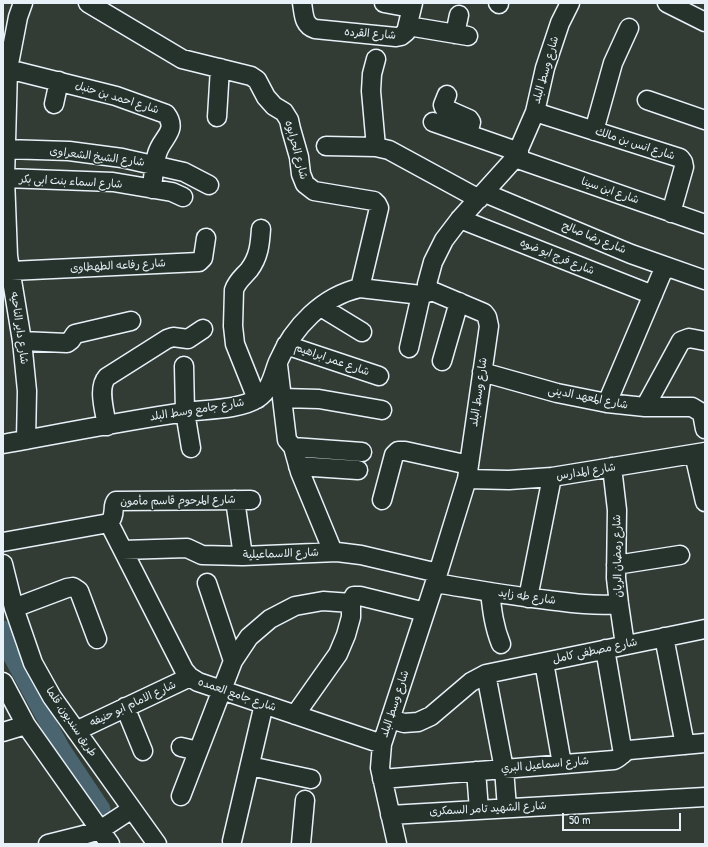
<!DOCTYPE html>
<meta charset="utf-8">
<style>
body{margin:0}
#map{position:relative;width:708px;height:847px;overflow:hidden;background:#333b35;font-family:"Patrick Hand",sans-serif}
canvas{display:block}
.frame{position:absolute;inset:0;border:4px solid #e8f1f8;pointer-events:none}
.scale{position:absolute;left:562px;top:813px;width:119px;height:18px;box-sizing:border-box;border:2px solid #e8f1f8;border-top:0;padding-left:5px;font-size:12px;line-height:14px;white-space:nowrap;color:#e8f1f8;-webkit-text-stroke:3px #26332d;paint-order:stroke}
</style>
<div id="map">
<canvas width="708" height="847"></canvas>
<div class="frame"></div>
<div class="scale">50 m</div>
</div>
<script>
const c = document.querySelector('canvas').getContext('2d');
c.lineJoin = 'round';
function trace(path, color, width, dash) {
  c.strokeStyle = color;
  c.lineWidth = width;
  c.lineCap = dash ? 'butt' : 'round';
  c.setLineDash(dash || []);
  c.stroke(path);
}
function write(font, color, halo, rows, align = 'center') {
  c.font = font + ' "Patrick Hand","Playpen Sans Arabic",sans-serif';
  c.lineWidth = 3;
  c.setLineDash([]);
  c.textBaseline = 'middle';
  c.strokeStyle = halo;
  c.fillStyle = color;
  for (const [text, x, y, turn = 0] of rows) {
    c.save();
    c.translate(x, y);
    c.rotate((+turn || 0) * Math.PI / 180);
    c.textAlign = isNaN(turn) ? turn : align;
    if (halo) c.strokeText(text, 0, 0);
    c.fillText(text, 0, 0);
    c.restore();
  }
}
trace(new Path2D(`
 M3,629L8,650L62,749L102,809`), '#4a6570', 17);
const minor = new Path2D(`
 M23,3L18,17L8,69L5,178L8,256L22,341L27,391L26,440
 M88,3L182,59L251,76L257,80L266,97L274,106L284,112L289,120L291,129L299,157L301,174L305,184L314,191L374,201L377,204L379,208L360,288
 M302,3C304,14 303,25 315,29L396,37L401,36L406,32L413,3
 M384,3L411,8
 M498,3L499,4
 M667,3L705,22
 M408,26L468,36
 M455,34L459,15
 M376,59L372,74L371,91L376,147
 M8,69L116,96L166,114C179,131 161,138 157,154C154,165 153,177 152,189
 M447,95L443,105L444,108L469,119L471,122L468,134
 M647,100L705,120
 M54,104L59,81
 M535,112L680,158L683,162L684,167L671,213
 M217,117L220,68
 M433,122L519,152
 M594,131L613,63L629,28
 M326,146L376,147L389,150L479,199
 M5,149L69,151L122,158L184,172L209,185
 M515,158L705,224
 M5,178L113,182L172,192L183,197
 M485,193L631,254L705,280
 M460,219L653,295
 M11,271L199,262L203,258L206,238
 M321,307L362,332
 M22,341L67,343L71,340L75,334L131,321
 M286,345L379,376
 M409,348L421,295
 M442,361L459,302
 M278,365L287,440L293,447L300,472L333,552
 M184,366L185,412L191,448
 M482,372L557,393L607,403L645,407H692L702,413L705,429
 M282,398L319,399L382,410
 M257,399L235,344L233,326L234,290C237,281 243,277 249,270C259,257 260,244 261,229
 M607,403L665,266
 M645,407L681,341L689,338L705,341
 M107,426C105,412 97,388 107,377L167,339L173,337L188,339L203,329
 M3,444C63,433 124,421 185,412C206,409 240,410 258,398C271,390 273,374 278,362C293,327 323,296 360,288L421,295L432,291
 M293,447L362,452
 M694,454L705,502
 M298,466L358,470
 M612,467L617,510L616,578L619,604L625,645
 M467,479L509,480L552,477L705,452
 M235,500L243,556
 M382,500L394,455L398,451H405L469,465
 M109,523L184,670L190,677L198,682L382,744
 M3,542L109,523C117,514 111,507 116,501L251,500
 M123,550L187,548L202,555L243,556L337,552L361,555L438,573
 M3,564L14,608L33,663L52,697L157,844
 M616,565L680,555
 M207,583L233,661
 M435,583C473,589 510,596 548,600C572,603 595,606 619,604
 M490,592C492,610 494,627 501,644
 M528,598L552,477
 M14,608L67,588L73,587L79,591L97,639
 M664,637L685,745
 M605,649L623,754
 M544,662L562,764
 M486,674L504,769L507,808
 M3,682L26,725L110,844
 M125,707L143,751
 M295,715L338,654L346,635L351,617V603L354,596H360L425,612
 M390,719L404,723L418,722L431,716L471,682L486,674L705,629
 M76,731L190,677
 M3,732L26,725
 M181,747L198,751
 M250,766L311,779
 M476,771L479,810
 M382,779L614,760C620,758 623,752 629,750L705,743
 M181,796L233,661L249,637L270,619L295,606L323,601L351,603
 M390,815L705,797
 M232,841L264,704
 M48,844L80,836L100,830L132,809
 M301,844L305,800
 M397,844L380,768L382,744L438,573L467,479L489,326L487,317L484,313L432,291L428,287L427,284L433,262L444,240L460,219L515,158L535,112L545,68L560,23L570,3`);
trace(minor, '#e8f1f8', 21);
trace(minor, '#26332d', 18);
write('11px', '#e8f1f8', '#26332d', [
 ["شارع القرده",370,34,4],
 ["شارع وسط البلد",546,70,-74],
 ["شارع احمد بن حنبل",117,98,17],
 ["شارع انس بن مالك",635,144,18],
 ["شارع الحرابوه",296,150,75],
 ["شارع الشيخ الشعراوى",97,157,7],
 ["شارع اسماء بنت ابى بكر",71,182,3],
 ["شارع ابن سينا",610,191,19],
 ["شارع رضا صالح",594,238,22],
 ["شارع فرج ابو ضوه",557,257,22],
 ["شارع رفاعه الطهطاوى",118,266,-3],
 ["شارع داير الناحيه",19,328,82],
 ["شارع عمر ابراهيم",332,360,19],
 ["شارع وسط البلد",479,392,-82],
 ["شارع المعهد الدينى",588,398,11],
 ["شارع جامع وسط البلد",197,410,-9],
 ["شارع المدارس",586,472,-9],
 ["شارع المرحوم قاسم مأمون",178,501,-1],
 ["شارع الاسماعيلية",281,554,-2],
 ["شارع رمضان الريان",618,556,-91],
 ["شارع طه زايد",527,597,8],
 ["شارع مصطفى كامل",595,651,-12],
 ["شارع جامع العمده",237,695,19],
 ["شارع الامام ابو حنيفه",133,704,-25],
 ["شارع وسط البلد",395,704,-72],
 ["طريق سنديون, قلما",71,722,56],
 ["شارع اسماعيل البري",545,765,-5],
 ["شارع الشهيد تامر السمكرى",488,809,-3]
]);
</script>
